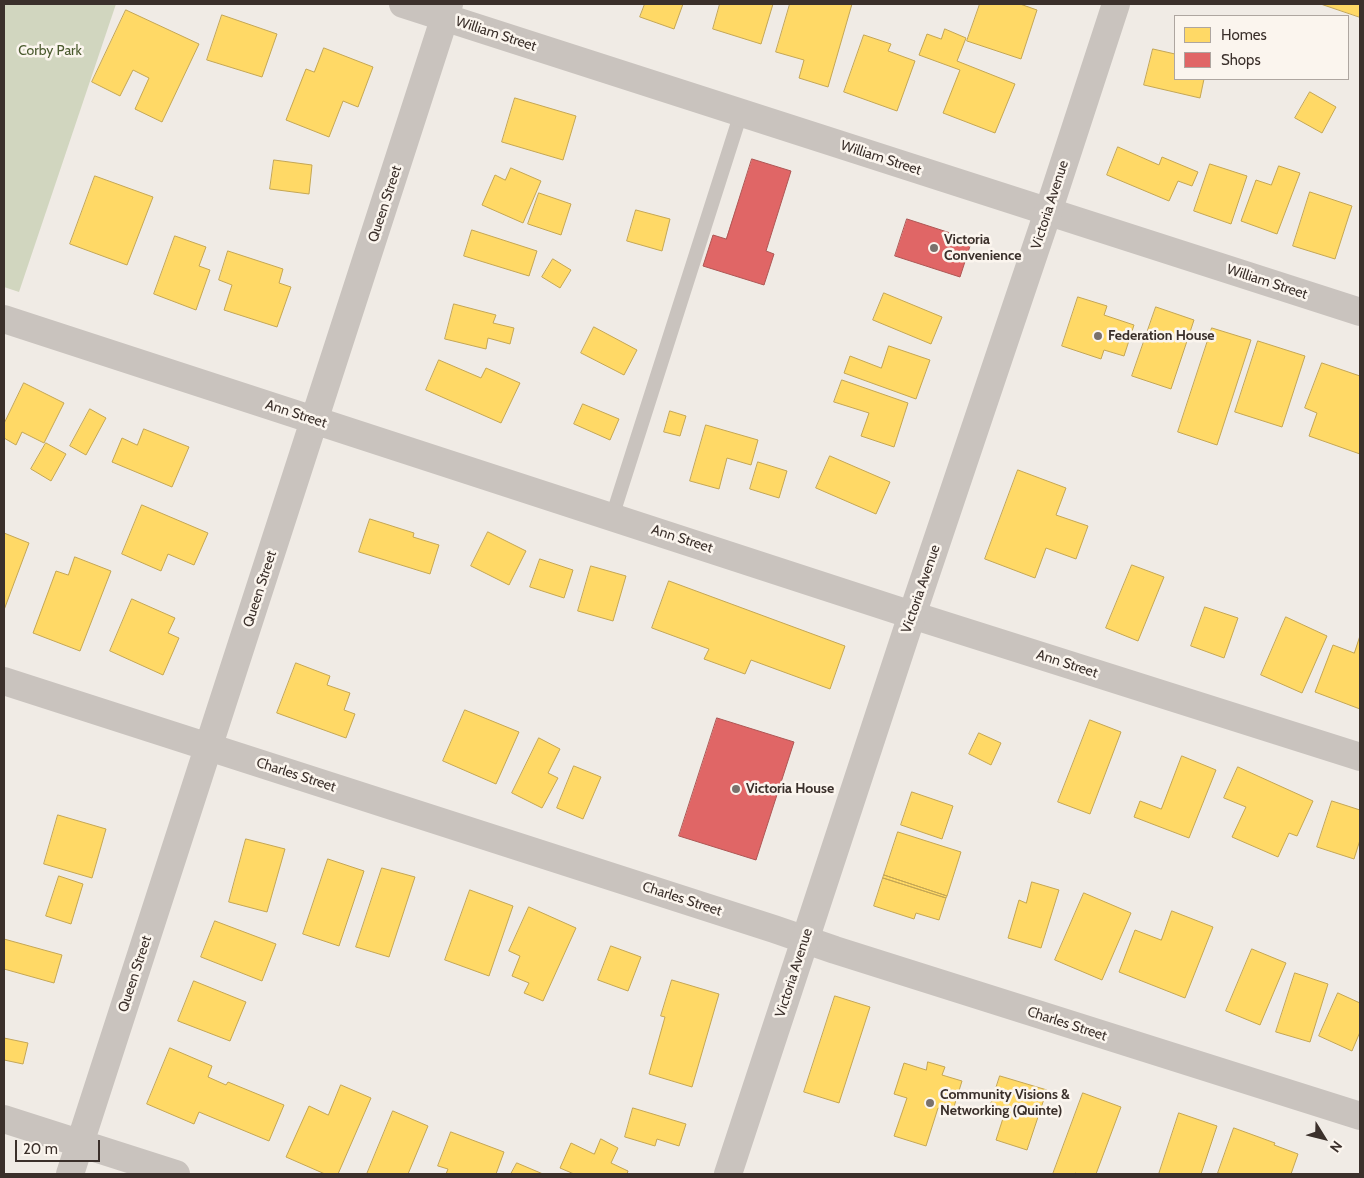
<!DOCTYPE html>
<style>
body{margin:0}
#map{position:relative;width:1364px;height:1178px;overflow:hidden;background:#f0ebe5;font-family:Cabin,sans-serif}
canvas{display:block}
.frame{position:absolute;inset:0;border:5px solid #3b302b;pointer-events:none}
.legend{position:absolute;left:1174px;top:15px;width:175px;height:65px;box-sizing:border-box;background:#fbf5ee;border:1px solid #aea6a0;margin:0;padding:6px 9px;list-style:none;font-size:15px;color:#3b302b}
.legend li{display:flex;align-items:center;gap:10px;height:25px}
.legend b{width:25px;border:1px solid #aea6a0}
.north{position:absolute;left:1299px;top:1113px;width:50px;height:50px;-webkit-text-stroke:4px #fbf5ee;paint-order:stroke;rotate:126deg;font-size:14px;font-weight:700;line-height:20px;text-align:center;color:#3b302b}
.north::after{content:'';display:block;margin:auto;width:18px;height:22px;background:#3b302b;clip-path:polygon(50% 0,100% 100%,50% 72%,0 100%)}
.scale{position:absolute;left:15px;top:1140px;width:85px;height:22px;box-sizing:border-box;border:2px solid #3b302b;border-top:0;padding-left:6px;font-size:15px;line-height:18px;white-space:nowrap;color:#3b302b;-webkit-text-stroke:4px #fbf5ee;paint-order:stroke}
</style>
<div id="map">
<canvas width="1364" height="1178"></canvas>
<div class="frame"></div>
<ul class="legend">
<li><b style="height:14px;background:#ffd966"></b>Homes</li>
<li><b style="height:14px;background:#e06666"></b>Shops</li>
</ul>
<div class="north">N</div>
<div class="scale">20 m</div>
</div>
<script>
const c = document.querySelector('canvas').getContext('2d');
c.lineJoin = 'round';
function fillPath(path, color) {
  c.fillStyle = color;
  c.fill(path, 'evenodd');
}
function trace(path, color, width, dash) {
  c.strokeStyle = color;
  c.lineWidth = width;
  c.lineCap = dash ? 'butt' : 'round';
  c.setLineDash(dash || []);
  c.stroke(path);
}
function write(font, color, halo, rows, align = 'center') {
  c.font = font + ' Cabin,sans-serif';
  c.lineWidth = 5;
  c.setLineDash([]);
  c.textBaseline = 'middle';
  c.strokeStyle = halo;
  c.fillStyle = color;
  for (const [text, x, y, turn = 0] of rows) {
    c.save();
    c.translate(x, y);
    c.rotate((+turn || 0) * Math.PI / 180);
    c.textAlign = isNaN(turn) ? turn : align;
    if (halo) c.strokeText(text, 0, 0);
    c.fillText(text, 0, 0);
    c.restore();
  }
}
fillPath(new Path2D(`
 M4,4H116L19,292L4,287Z`), '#d1d6bf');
const homes = new Path2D(`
 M645,4H683L674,29L640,17Z
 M720,4H773L761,44L713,29Z
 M790,4H852L828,87L799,78L804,60L776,52Z
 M980,4H1020L1037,10L1021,59L967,41Z
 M1321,4H1360V17Z
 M126,10L199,44L162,122L135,109L149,78L133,70L120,96L92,82Z
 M222,15L277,34L262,77L207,60Z
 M945,29L966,38L957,61L1015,84L995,133L943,113L960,70L919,55L927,34L941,39Z
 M864,35L891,44L888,51L915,61L897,111L844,92Z
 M324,48L373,67L358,107L343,101L329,137L286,120L306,69L314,72Z
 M1153,49L1175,54V79H1204L1200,98L1144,85Z
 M1310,92L1336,107L1322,133L1295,118Z
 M515,98L576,116L563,160L502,142Z
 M1118,147L1159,165L1162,157L1198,172L1192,186L1178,181L1169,201L1107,175Z
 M274,160L312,165L309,194L270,189Z
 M1210,164L1247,176L1231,224L1194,211Z
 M1279,166L1300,173L1277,234L1241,221L1256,180L1271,185Z
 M511,168L541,181L523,223L482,205L495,175L505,180Z
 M95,176L153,197L127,265L70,244Z
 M1310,192L1352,206L1335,259L1293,246Z
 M539,193L571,204L561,235L528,224Z
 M636,210L670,219L662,251L627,241Z
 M472,230L537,251L529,276L464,256Z
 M175,236L206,247L199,266L210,270L196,310L154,294Z
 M228,251L283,269L279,283L291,287L277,327L224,310L232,285L219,280Z
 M553,259L571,270L560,288L542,277Z
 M884,293L942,317L931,344L873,320Z
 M1078,297L1107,306L1104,315L1134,325L1124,356L1104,350L1101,359L1062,346Z
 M454,304L496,315L493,323L514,328L510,344L488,338L486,349L445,339Z
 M1156,307L1194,320L1171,389L1132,376Z
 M594,327L637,350L624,375L581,353Z
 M1212,328L1251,340L1217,445L1178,432Z
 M1258,341L1305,356L1282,427L1235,412Z
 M889,346L930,360L916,399L844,373L850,356L881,368Z
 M439,360L481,378L486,368L520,383L501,423L426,390Z
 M1322,363L1360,376V454L1309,436L1317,413L1305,408Z
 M842,380L908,403L894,447L861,436L869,413L834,402Z
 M24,383L64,403L44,443L22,432L16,445L4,438V424Z
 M583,404L619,419L610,440L574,424Z
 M90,409L106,418L86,455L70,446Z
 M670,411L686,416L680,436L664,432Z
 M706,425L758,440L751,465L727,458L719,489L690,481Z
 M144,429L189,447L172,487L112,462L122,438L137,445Z
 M46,443L66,454L51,481L31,469Z
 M830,456L890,482L876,514L816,488Z
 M758,462L787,471L779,498L750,489Z
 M1018,470L1066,488L1056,515L1088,526L1076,559L1046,548L1035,578L985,559Z
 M142,505L208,533L194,565L168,554L161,571L122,554Z
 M370,519L414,533L413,537L439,545L430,574L359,552Z
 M488,532L526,551L509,585L471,566Z
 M4,533L29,543L4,610Z
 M75,557L111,571L80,651L33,633L56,571L68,575Z
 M540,559L573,570L564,598L530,587Z
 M1132,565L1164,577L1138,641L1106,628Z
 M591,566L626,576L613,621L578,611Z
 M669,581L845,646L830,689L751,660L745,674L704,659L709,649L652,628Z
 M132,599L175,618L168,633L179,638L163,675L110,651Z
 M1205,607L1238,618L1224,658L1191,646Z
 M1286,617L1327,636L1302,693L1261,675Z
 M1360,636V709L1315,692L1333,645L1354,653Z
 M296,663L330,676L327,685L350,693L344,710L355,714L346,738L277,713Z
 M465,710L519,732L496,784L443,761Z
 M1090,720L1121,732L1090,814L1058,802Z
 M979,733L1001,743L991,765L969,754Z
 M539,738L560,749L548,773L558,778L542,808L512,793Z
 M1182,756L1216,770L1189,838L1134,817L1140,801L1161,809Z
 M574,766L601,777L583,819L557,808Z
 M1238,767L1313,801L1297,836L1289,833L1278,857L1232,837L1246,807L1224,798Z
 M912,792L953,806L942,839L901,825Z
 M1332,801L1360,810V840L1354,859L1317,847Z
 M58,815L106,829L92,878L44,864Z
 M898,832L961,852L947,896L884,875Z
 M246,839L285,849L267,912L229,902Z
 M328,859L364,871L339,946L303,934Z
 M382,868L415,877L389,957L356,947Z
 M884,875L947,896L946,898L883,878Z
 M59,876L83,884L71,924L46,916Z
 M883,878L946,898L939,920L916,913L914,919L874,906Z
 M1032,882L1059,890L1041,948L1008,938L1019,900L1026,903Z
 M470,890L513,906L489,976L445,960Z
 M1084,893L1131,913L1102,980L1055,960Z
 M529,907L576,928L543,1001L524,993L529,983L512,976L520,956L509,951Z
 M1172,911L1213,927L1185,998L1119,972L1135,930L1161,940Z
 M215,921L276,944L262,981L201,957Z
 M4,939L62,955L54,983L4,969Z
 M611,946L641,957L628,991L598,980Z
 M1252,949L1286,963L1260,1025L1226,1011Z
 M1295,973L1328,984L1310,1042L1276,1032Z
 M672,980L719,994L692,1087L649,1074L665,1017L661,1016Z
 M194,981L246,1002L230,1041L178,1021Z
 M1338,993L1360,1003V1032L1352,1051L1319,1036Z
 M835,996L870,1007L839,1103L804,1092Z
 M4,1038L28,1043L23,1064L4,1060Z
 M170,1048L212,1066L208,1077L226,1085L228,1082L284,1105L269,1141L199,1112L194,1124L147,1104Z
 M928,1062L945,1067L942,1075L962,1081L952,1113L938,1108L926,1146L894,1136L907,1098L894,1094L904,1063L926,1070Z
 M1000,1076L1047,1090L1027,1150L996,1140L1006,1109L991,1104Z
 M341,1085L371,1098L338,1174H325L286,1157L309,1106L328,1115Z
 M1083,1093L1121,1107L1096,1174H1078L1075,1173V1174H1053Z
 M633,1108L686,1124L679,1146L657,1139L655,1146L625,1137Z
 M393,1111L428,1126L408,1174H367Z
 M1179,1113L1217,1126L1201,1174H1159Z
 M1234,1128L1275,1143L1274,1145L1298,1154L1291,1174H1223L1218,1173Z
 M451,1132L504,1152L496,1174H446L448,1169L438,1166Z
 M601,1139L618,1148L611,1163L628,1171L627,1174H574L560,1168L571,1143L594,1154Z
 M517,1163L543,1174H511Z`);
fillPath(homes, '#ffd966');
trace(homes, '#c4a654', 1);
const shops = new Path2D(`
 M752,159L791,171L766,251L774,254L764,285L703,266L713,235L726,239Z
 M907,219L972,240L960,277L895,256Z
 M717,718L794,742L756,860L679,836Z`);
fillPath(shops, '#e06666');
trace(shops, '#ae5654', 1);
trace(new Path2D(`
 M612,517L741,113`), '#c9c3be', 14);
trace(new Path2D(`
 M403,4L1360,312
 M4,319L912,615L1360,757
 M4,681L774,929L835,950L1360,1116
 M4,1119L176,1174
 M70,1174L449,4`), '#c9c3be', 28);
trace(new Path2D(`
 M728,1174L912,615L1048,212L1116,4`), '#c9c3be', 28);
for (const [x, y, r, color] of [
 [934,248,5,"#7a716c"],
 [1098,336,5,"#7a716c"],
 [736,789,5,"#7a716c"],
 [930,1103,5,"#7a716c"]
]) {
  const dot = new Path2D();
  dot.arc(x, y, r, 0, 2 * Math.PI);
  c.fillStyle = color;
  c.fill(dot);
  trace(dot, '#fbf5ee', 2);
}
write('14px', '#3b302b', '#fbf5ee', [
 ["William Street",496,34,18],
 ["William Street",881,158,18],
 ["Queen Street",385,204,-72],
 ["Victoria Avenue",1050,205,-72],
 ["William Street",1267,282,18],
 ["Ann Street",296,414,18],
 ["Ann Street",682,539,18],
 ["Queen Street",260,589,-72],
 ["Victoria Avenue",921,589,-71],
 ["Ann Street",1067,664,18],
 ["Charles Street",296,775,18],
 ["Charles Street",682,899,18],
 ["Victoria Avenue",794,973,-72],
 ["Queen Street",135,974,-72],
 ["Charles Street",1067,1024,18]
]);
write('14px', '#4a5a2e', '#fbf5ee', [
 ["Corby Park",50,51]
]);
write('bold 14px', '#3b302b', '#fbf5ee', [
 ["Victoria",944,240],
 ["Convenience",944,256],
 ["Federation House",1108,336],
 ["Victoria House",746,789],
 ["Community Visions &",940,1095],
 ["Networking (Quinte)",940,1111]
], 'left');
</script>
